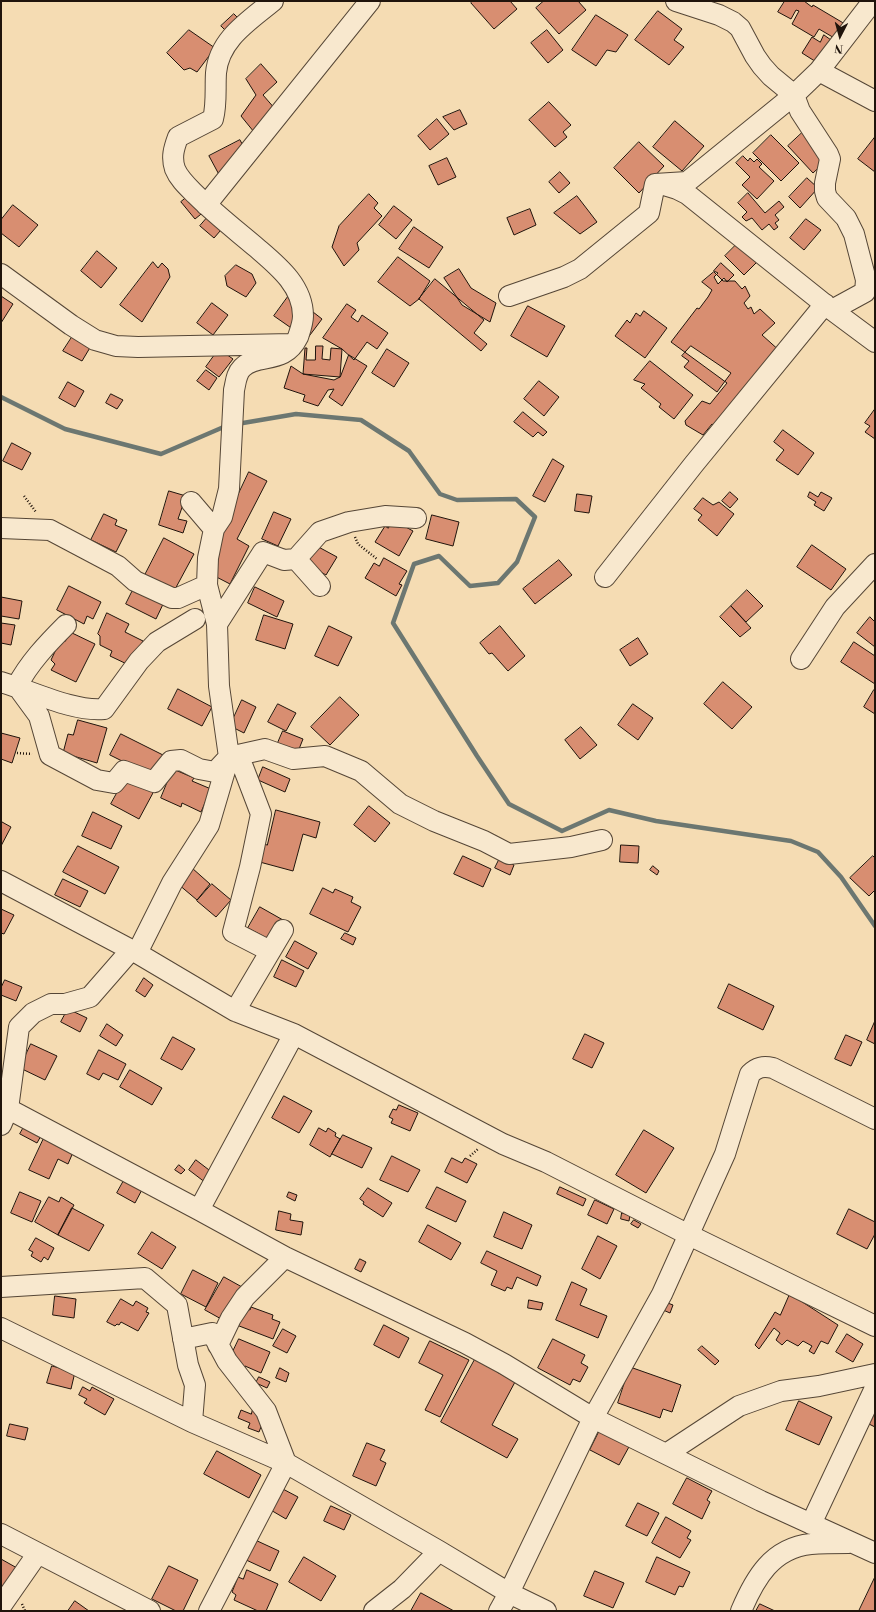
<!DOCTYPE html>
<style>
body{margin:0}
#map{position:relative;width:876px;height:1612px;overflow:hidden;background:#f5dcb3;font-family:"Libre Bodoni",serif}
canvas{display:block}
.frame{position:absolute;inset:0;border:2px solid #20140c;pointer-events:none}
.north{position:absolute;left:820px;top:16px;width:40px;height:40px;-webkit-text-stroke:3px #f8e8ce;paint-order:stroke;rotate:186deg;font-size:11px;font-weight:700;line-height:16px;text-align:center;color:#20140c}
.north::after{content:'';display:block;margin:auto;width:14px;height:18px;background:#20140c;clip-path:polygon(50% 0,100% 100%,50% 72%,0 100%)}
</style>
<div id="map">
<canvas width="876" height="1612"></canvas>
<div class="frame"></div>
<div class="north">N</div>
</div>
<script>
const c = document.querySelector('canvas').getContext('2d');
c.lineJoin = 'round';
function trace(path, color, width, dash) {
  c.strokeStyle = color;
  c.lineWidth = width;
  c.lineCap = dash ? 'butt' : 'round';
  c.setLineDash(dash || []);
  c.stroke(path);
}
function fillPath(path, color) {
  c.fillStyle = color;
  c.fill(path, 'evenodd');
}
trace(new Path2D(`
 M1,397L65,429L161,454L226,426
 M237,424L296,414L361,420L409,451L440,494L457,500L516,499L535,517L517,562L498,583L470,586L439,556L414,564L393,623L477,756L509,804L562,831L609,810L656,821L791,841L818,852L841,877L875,926`), '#6c7771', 4.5);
const building = new Path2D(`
 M473,1H510L517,9L494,29L471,3Z
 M544,1H578L586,10L559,34L536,8Z
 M785,1H804L812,7L813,5L845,24L836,39L819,29L814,37L792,24L799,11L796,10L791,19L778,12Z
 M658,11L682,29L674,40L684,47L669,65L635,40Z
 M234,14L241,21L228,33L221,26Z
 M596,15L628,35L616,52L607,50L596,66L572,50Z
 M189,30L215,48L197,72L190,68L184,70L167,53Z
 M547,30L563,50L548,63L531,43Z
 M824,35L831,40L821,65L802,53L812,37L820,42Z
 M261,64L277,82L263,95L276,110L254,132L241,116L256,95L246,79Z
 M549,102L571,125L563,132L567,137L555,147L529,120Z
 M460,110L467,124L454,130L443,117Z
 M437,119L449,134L430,150L418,136Z
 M675,121L704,146L682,171L653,147Z
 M802,133L827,160L813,173L788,146Z
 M771,135L799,163L781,181L753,153Z
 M875,137V172L858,159Z
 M240,140L247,153L223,182L209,156Z
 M639,142L664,166L639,193L614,168Z
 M743,156L748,161L750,158L754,162L757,159L762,164L759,167L774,181L757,199L742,185L750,177L736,163Z
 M447,158L456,177L438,185L429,166Z
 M560,172L570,183L559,193L549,182Z
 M807,178L818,188L800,208L789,197Z
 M197,189L211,206L195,219L181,202Z
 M748,193L765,213L779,201L784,207L775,215L779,220L775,223L778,227L774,230L769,224L762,230L752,218L746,221L742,217L747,212L738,203Z
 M369,194L378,203L374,208L382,216L357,243L359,250L344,266L332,247L339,226Z
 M577,196L597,222L580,234L554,213Z
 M13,205L38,225L19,247L1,233V220Z
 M394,206L412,220L396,239L379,225Z
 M530,209L536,225L514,235L507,218Z
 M213,211L227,223L214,238L200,226Z
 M806,219L821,230L804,250L790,238Z
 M414,227L443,247L429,268L399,249Z
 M744,237L763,256L744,275L725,256Z
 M97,251L117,268L101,288L81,271Z
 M398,257L430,281L419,299L410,306L378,282Z
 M153,262L158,268L162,263L168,269L170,277L142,322L120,305Z
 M721,263L734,275L727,282L724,278L718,284L714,277L718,273L714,271Z
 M236,265L252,274L256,283L246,297L227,286L225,276Z
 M459,269L471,288L496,303L490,322L462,305L444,278Z
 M714,272L723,281H735L742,289L745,286L750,296L744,303L748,309L751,307L754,314L760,309L775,323L762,335L781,352L717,428L712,424L703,435L686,425L685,421L702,401L710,404L727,383L671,342L697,308L699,309L708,297L712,290L702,282Z
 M435,279L484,320L474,333L487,344L481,351L419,299Z
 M290,294L322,319L307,339L274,316Z
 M1,296L13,304L1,323Z
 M212,303L228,315L213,335L197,323Z
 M347,304L356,310L351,317L358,322L362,315L388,333L377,349L367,342L354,360L342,349L323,338Z
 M528,306L565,326L547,357L511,336Z
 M644,311L667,328L645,358L615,336L627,320L630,323L636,313L640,316Z
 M76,331L94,341L82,361L63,351Z
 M316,346H323L322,359L330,360L331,348L342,349L340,377L303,374L305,348H307L306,360H315Z
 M691,346L731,373L717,392L684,367L689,361L682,356Z
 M219,349L233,359L219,377L206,367Z
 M387,349L409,363L394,387L372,373Z
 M349,355L367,366L342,406L329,397L334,389L328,390L318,406L303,401L305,395L284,388L291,366L303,374L334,380L340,377Z
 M650,361L693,395L674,419L659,407L661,404L641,388L645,384L634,380Z
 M206,370L217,378L209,390L197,381Z
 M539,381L559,397L544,416L524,399Z
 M68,382L84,391L75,407L59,398Z
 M111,394L123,400L117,409L106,403Z
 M875,409V439L865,432L870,426L865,423Z
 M523,412L547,432L543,436L538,432L533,437L514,422Z
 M783,430L814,453L798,475L776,460L784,450L774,442Z
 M12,443L31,453L22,470L3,461Z
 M553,459L564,466L545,502L533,496Z
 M249,472L267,481L237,539L249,546L230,584L203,570Z
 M169,491L186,496L178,519L187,521L183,533L159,525Z
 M730,492L738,499L730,508L722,501Z
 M810,492L818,497L821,492L832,498L824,511L814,505L816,502L808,497Z
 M577,494L592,496L589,513L575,511Z
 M703,498L713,505L719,502L734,514L717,536L698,520L702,515L694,509Z
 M274,512L291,519L278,546L262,539Z
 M104,514L117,520L115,525L127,530L116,552L91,540Z
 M432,515L459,522L453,546L426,539Z
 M393,520L413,531L399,556L375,542L385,526L388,528Z
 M164,538L194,554L173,593L144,577Z
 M313,544L337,557L326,575L303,562Z
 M812,545L846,569L831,590L797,567Z
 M384,558L407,571L399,584L402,585L396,596L365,578L374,563L379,566Z
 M559,560L572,575L535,604L523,589Z
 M69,586L101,602L93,619L87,616L84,624L57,610Z
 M135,586L165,600L156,619L126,604Z
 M255,587L284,601L277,617L248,603Z
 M747,590L763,606L746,622L731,606Z
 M1,597L22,601L19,619L1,616Z
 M731,606L751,628L740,637L720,617Z
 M107,613L129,624L125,632L143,641L131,666L110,656L112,651L100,645V636L98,634Z
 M264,615L293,624L285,649L256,640Z
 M870,617L875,622V647L857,633Z
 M1,623L15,625L11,645L1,643Z
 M329,626L352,637L338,666L315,656Z
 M500,626L525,656L508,671L492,653L489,654L480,643Z
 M70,632L95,644L76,682L51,670L55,664L51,660L61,639L65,641Z
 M638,638L648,654L630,666L620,650Z
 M854,642L875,656V684L841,662Z
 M723,682L752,707L732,729L704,704Z
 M178,689L212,707L202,726L168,709Z
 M874,690L875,691V714L864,707Z
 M340,697L359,715L330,745L311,727Z
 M242,700L256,707L244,733L230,726Z
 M278,704L296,713L286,731L268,722Z
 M633,704L653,718L638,740L618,725Z
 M78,720L107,728L97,763L63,753L68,734L73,735Z
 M581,727L597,745L580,759L565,740Z
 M283,731L303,739L297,754L277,745Z
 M1,733L20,738L12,763L1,759Z
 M121,734L163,755L152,776L110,755Z
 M263,767L290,779L285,792L258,780Z
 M173,769L194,778L192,781L211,789L201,812L182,803L181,807L161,798Z
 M126,777L154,791L139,819L111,804Z
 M369,806L390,823L375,842L354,825Z
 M276,810L320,822L316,838L303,834L293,871L256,861L261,843L267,845Z
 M93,812L122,826L111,849L82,836Z
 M2,822L11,827L1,846V824Z
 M621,845L639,846L638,863L620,862Z
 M78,846L119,867L105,894L63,872Z
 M463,856L491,869L483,887L454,874Z
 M873,856L875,858V890L869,896L850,878Z
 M500,858L514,865L510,875L495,868Z
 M653,866L659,871L657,875L650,870Z
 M192,868L210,884L197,900L178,884Z
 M63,879L88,891L80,907L55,895Z
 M212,884L231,900L216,917L197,901Z
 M323,888L333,893L335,889L353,897L351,902L361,907L348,932L310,914Z
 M260,907L283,920L272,941L248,928Z
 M1,909L14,915L4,934L1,933Z
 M345,933L356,938L353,945L341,939Z
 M295,941L317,953L308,969L286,957Z
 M282,960L304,971L296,987L274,977Z
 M144,978L153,985L145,997L136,991Z
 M5,980L22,987L16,1001L1,995V988Z
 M729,984L774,1006L763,1030L718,1008Z
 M68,1009L87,1018L80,1032L61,1022Z
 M875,1021V1044L867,1040Z
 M107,1024L123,1035L116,1046L100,1036Z
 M585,1034L604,1043L592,1068L573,1059Z
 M846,1035L862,1042L851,1066L835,1059Z
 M173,1037L195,1049L182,1070L161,1059Z
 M31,1044L57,1056L45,1080L20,1068Z
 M99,1050L126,1064L118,1080L103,1073L99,1080L87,1074Z
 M130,1070L162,1088L152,1105L120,1087Z
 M284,1096L312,1111L299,1133L272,1118Z
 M399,1105L418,1113L410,1131L391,1123L393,1119L389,1117L393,1109L396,1110Z
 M25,1125L42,1134L37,1143L20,1134Z
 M319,1128L326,1132L328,1128L336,1133L335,1136L340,1139L330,1157L310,1145Z
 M644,1130L674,1148L646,1193L616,1175Z
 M343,1135L372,1148L362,1168L332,1154Z
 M45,1136L74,1150L68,1164L58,1159L49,1179L29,1170Z
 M392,1156L420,1170L408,1192L380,1180Z
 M452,1158L462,1163L465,1158L477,1164L467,1183L445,1172Z
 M196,1160L213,1173L206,1183L189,1170Z
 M179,1165L185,1170L181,1174L175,1170Z
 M127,1175L145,1184L135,1203L117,1193Z
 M437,1187L466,1201L456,1222L426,1208Z
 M560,1187L586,1199L583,1206L557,1194Z
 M368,1188L392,1203L383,1217L363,1204L364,1202L360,1199Z
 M20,1192L41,1201L32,1222L11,1213Z
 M289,1192L297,1195L295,1201L287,1197Z
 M49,1197L59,1202L61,1197L74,1205L58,1235L35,1222Z
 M595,1200L614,1209L607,1224L588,1215Z
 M72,1208L104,1225L89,1251L58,1235Z
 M849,1209L875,1222V1234L867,1249L837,1234Z
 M279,1211L291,1214L290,1220L303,1222L301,1235L276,1230Z
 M504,1212L532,1225L522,1249L494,1237Z
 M622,1213L630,1215L629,1221L621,1219Z
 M634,1220L641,1224L638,1228L631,1224Z
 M428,1225L461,1243L451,1260L419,1242Z
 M152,1232L176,1247L162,1269L138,1254Z
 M598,1236L617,1246L600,1279L582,1269Z
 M36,1238L54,1248L48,1260L44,1257L41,1262L31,1256L33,1252L29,1250Z
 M487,1251L541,1276L537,1286L517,1277L512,1289L507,1287L505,1291L491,1285L497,1271L481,1263Z
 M360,1259L366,1262L361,1272L355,1269Z
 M193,1270L218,1283L206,1307L181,1294Z
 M224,1277L242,1287L223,1320L205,1310Z
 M572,1282L587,1289L580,1305L607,1316L598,1338L556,1320Z
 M790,1294L838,1325L828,1344L821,1341L814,1354L809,1351L812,1346L803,1341L798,1346L787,1340L782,1345L776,1340L780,1333L774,1328L759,1349L755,1345L775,1312L780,1315Z
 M55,1296L76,1299L74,1318L53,1315Z
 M121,1299L133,1306L136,1301L148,1308L146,1312L149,1313L138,1331L121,1322L119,1325L117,1324L115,1326L107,1322Z
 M657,1299L673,1305L670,1313L654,1306Z
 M529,1300L543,1303L541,1310L528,1308Z
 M241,1306L250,1310L251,1307L273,1315L272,1319L280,1322L273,1339L234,1324Z
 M384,1325L409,1338L399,1358L374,1345Z
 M283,1329L296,1336L287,1353L273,1346Z
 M847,1334L863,1344L853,1362L836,1352Z
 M239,1339L270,1352L261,1373L245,1366L244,1369L228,1362Z
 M553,1339L585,1355L581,1363L588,1367L580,1382L573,1379L570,1385L538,1368Z
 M430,1341L469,1360L440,1417L425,1410L443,1375L419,1363Z
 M702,1346L719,1361L715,1365L698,1350Z
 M479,1352L501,1365L497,1372L515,1382L492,1425L518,1439L507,1458L441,1422Z
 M52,1366L75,1372L71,1389L47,1383Z
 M630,1367L681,1385L672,1412L663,1409L660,1418L618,1403Z
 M280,1368L289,1373L286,1382L276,1378Z
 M259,1377L270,1382L267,1388L256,1383Z
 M83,1387L90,1391L92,1387L114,1399L105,1415L84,1403L87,1399L79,1395Z
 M799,1401L832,1417L819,1445L786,1430Z
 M875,1408V1427L867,1423Z
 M253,1409L266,1414L259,1432L248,1428L250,1423L238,1418L241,1410L251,1414Z
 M10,1424L28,1428L25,1440L7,1436Z
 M600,1430L630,1445L619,1465L590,1450Z
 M367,1443L385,1450L380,1460L386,1463L376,1486L353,1476Z
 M217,1451L261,1475L249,1498L204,1474Z
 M687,1478L712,1491L707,1500L710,1502L702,1519L673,1504Z
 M281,1488L298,1497L286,1519L269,1509Z
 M638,1503L659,1513L647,1536L626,1526Z
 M331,1506L351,1515L344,1530L324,1521Z
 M666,1517L691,1531L687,1538L691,1540L680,1558L652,1543Z
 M253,1539L279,1551L270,1571L244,1559Z
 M304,1557L336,1576L321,1601L289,1582Z
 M657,1557L690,1572L683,1587L679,1586L675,1595L646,1582Z
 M1,1559L17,1568L1,1592Z
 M169,1566L198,1580L183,1611H176L152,1599Z
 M247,1570L278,1584L266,1611H258L234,1600L236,1595L232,1592L238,1577L243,1579Z
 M595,1571L624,1583L613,1608L584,1596Z
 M875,1577V1611H859Z
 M421,1593L454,1611H411Z
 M75,1601L89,1611H68Z
 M760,1604L775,1611H756Z`);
fillPath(building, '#d88e71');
trace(building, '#20140c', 1);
const minor = new Path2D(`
 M676,1L719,15L733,22L740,28L755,56L762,66L771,76L794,95L800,111L828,154L830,159L825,183V191L827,198L846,218L854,234L866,280L865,292L832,310
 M819,71L875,101
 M664,185L677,189L687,194L832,310L875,342
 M206,205L370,1
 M1,274L71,325L95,340L116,346L138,347L292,344
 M509,296L564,277L580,269L649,213L655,184L687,182L794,95L819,71L873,1
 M191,502L214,529
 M1,528L50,530L118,566L135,581L172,598H178L207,585
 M296,559L320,586
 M605,577L694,464L825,304
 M217,624L263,552L284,560L296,559L320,532L349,522L385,516L416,518
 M66,625C47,644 29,663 17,686L39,716L50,755L97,780L114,783L124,771L154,782L171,761L181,760L199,769L215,772L229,757L265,749L293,759L325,756L361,771L400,804L434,821L484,841L509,854L571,847L602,840
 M801,659L835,607L875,564
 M1,682C32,691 73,712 104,709L139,661L157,642L195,619
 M229,757L243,767L261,814L250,867L233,932L270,951
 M1,881L137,953L235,1011L294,1034L503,1144L546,1162L689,1235L875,1326
 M137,953L172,883L209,825L229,757L219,686L217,624L207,585L208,558L214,529L222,517L229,489L234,390C236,382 236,374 242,368C258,352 284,366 298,337C300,331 303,323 303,316C303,286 278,266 257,248C237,231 215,214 196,195C188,187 179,179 175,169C171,157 174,148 178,137L213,119C217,104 215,88 216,73C219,39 249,21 273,1
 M235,1011L283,930
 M1,1105L199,1210L285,1257L465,1343L504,1364L593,1418L761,1501L875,1553
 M1,1125L8,1109L19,1027L33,1013L51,1004H65L90,997L131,950
 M199,1210L294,1034
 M1,1287L145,1278L177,1305L188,1365L195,1385L192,1422
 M1,1328L192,1422L286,1463L439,1551L509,1593L593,1418L662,1294L725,1154L750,1074C757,1067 763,1066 773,1068L875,1119
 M183,1339L212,1333L227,1361L266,1411L286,1463L209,1611
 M218,1345L231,1318L245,1297L285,1257
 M666,1454L739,1406L781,1391L819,1386L875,1374
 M811,1524L875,1388
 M1,1534L150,1611
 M1,1606L38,1553
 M374,1611L402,1589L439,1551
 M499,1611L509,1593L546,1611
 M741,1611C755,1578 772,1548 811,1544C824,1543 836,1543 849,1543`);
trace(minor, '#554636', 22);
trace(new Path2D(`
 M24,496L36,512
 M355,537L358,544L377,559
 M17,753L32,754
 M470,1156L478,1149
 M22,1604L25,1611`), '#20140c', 2.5, [1, 2]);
trace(minor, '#f8e8ce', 20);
</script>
